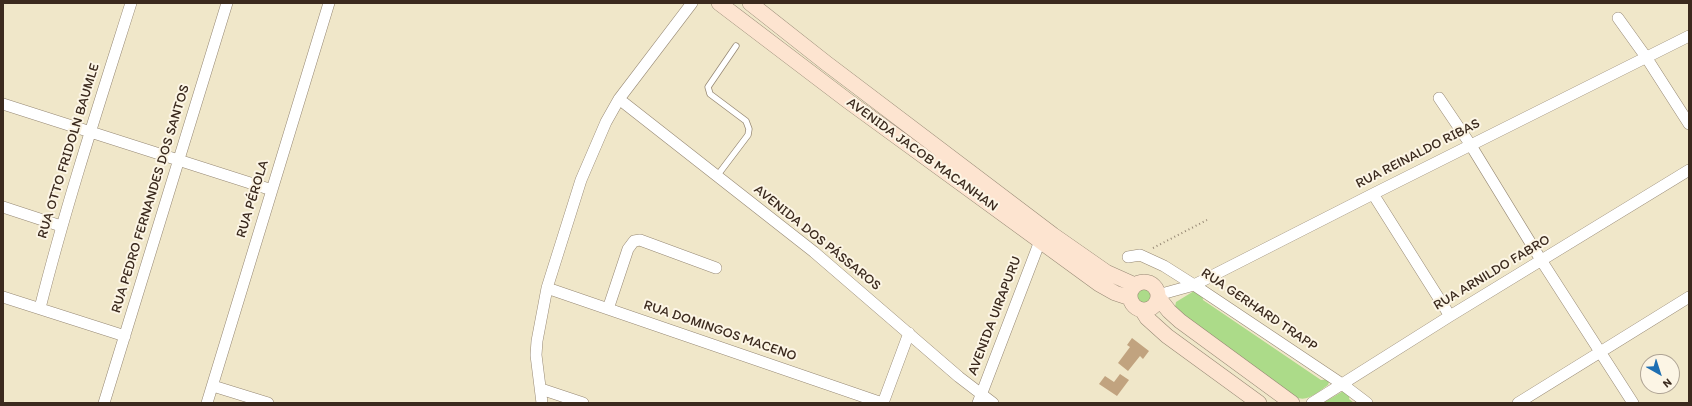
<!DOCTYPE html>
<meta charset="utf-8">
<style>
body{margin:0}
#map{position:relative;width:1692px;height:406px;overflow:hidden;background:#f0e7c9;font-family:Itim,sans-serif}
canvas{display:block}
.frame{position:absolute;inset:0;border:4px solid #3b2a1e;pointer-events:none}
.north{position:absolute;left:1640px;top:354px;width:40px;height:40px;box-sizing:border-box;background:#fcf5e5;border:1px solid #afa495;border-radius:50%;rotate:141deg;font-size:11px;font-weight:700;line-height:16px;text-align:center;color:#3b2a1e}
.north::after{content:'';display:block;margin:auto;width:14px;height:18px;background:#1f6fb2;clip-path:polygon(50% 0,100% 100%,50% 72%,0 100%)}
</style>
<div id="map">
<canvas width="1692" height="406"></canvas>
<div class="frame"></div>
<div class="north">N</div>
</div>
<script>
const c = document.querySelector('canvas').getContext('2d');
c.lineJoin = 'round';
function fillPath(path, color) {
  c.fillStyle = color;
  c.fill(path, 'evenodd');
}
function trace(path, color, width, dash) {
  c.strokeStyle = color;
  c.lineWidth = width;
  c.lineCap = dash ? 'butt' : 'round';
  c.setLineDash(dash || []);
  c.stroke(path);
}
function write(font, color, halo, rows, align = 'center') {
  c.font = font + ' Itim,sans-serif';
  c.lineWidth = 4;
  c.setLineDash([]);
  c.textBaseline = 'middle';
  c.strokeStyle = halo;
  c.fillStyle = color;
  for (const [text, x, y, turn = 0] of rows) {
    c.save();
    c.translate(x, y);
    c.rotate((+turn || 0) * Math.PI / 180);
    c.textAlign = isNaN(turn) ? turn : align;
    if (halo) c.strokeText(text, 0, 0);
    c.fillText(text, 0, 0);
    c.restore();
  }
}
fillPath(new Path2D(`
 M1132 296a12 12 0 1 1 24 0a12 12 0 1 1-24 0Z
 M1194,291L1202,293L1203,300L1321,380L1330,379L1328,385C1319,391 1307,403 1296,397L1187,320L1175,307L1176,302Z
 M1345,390L1350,393L1349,399L1354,403H1323Z`), '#acdb89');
fillPath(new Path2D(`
 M1132,338L1149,351L1143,359L1140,356L1128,371L1118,363L1130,347L1127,345Z
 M1120,374L1129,380L1117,396L1099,384L1105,376L1114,382Z`), '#c1a37f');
const service = new Path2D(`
 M717,176L748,135L749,129L746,121L710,94L708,87L736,46`);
const minor = new Path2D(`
 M1618,18L1646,57L1689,124
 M1439,98L1470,144L1541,260L1633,403
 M619,99L814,252L959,377L993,403
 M3,104L272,190
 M1373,194L1450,316
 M3,207L61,226
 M1128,257L1140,255L1164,266L1194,285L1342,384L1367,403
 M547,288L882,403
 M1158,295L1194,285L1373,194L1689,36
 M3,297L125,336
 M40,308C66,205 99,104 131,3
 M608,309L628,249L634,241L640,240L716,268
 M213,386L268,403
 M541,389L583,403
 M104,403L227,3
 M207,403L329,3
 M542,403L536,355L537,341L547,288L581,180L606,122L619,99L692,3
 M883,403L909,333
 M978,403L1040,241
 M1312,403L1450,316L1689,170
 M1518,403L1689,297`);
const secondary = new Path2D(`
 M719,3L848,101L1099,284L1115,293L1130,298
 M750,3L826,63L1053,235L1106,272L1135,285
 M1130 296a14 14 0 1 1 28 0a14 14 0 1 1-28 0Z
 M1158,297L1169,311L1180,321L1292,403
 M1142,310L1147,318L1167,336L1259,403`);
trace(service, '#968874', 7);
trace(minor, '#968874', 12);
trace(secondary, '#968874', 16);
trace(new Path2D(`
 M1153,248L1207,220`), '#968874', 2, [1, 3]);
trace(service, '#fff', 5.5);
trace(minor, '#fff', 11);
trace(secondary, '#fde4d0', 15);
write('14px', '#3b2a1e', '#fcf5e5', [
 ["RUA OTTO FRIDOLN BAUMLE",69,151,-73],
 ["RUA REINALDO RIBAS",1418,154,-27],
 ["AVENIDA JACOB MACANHAN",922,155,36],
 ["RUA PEDRO FERNANDES DOS SANTOS",151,199,-73],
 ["RUA PÉROLA",253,199,-73],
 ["AVENIDA DOS PÁSSAROS",817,238,39],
 ["RUA ARNILDO FABRO",1492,273,-31],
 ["RUA GERHARD TRAPP",1259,310,34],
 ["AVENIDA UIRAPURU",995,316,-69],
 ["RUA DOMINGOS MACENO",720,331,19]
]);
</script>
